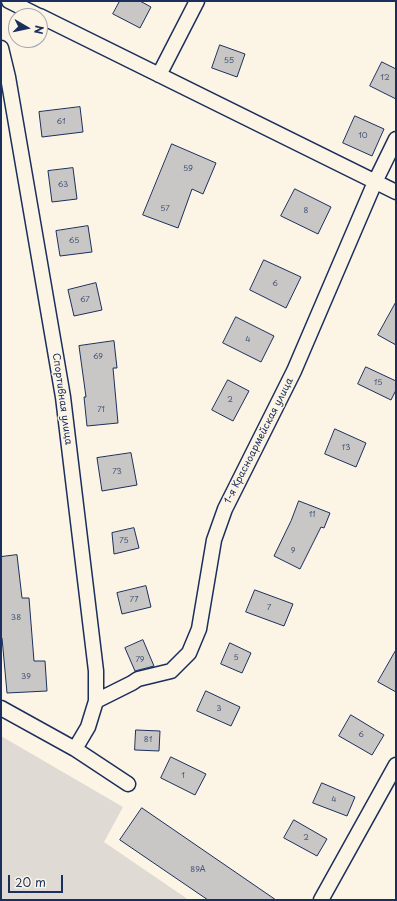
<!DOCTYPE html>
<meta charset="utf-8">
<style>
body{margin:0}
#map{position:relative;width:397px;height:901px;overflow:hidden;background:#fcf5e5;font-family:"Playpen Sans",sans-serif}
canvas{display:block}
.frame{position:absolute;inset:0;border:2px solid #1b2f5e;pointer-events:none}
.north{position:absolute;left:8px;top:8px;width:40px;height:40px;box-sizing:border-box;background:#fcf5e5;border:1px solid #a2a6af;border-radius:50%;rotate:99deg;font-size:11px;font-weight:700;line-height:16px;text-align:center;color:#1b2f5e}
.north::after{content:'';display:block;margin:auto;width:14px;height:18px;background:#1b2f5e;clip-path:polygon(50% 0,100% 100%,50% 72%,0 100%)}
.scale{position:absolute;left:8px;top:875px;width:55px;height:18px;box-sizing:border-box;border:2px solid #1b2f5e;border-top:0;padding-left:5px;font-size:12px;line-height:14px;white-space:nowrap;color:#1b2f5e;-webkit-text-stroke:3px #fcf5e5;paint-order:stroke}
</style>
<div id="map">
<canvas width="397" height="901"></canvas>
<div class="frame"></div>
<div class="north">N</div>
<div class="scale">20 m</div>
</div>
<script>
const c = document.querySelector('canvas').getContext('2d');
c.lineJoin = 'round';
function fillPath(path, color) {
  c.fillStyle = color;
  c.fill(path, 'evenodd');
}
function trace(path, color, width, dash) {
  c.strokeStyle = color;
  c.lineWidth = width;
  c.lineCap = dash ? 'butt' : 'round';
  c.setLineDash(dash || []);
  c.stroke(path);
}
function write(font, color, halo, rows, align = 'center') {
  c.font = font + ' "Playpen Sans",sans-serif';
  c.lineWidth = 3;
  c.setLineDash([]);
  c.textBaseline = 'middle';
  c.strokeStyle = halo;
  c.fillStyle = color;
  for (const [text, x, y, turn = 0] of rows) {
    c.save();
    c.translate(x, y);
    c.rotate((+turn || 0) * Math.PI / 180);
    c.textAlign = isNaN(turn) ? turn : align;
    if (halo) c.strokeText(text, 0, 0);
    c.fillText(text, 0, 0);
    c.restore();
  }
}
fillPath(new Path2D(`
 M1,736L123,807L104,842L189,900H1Z`), '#dfdbd4');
const building = new Path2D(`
 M120,1H140L151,7L140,28L113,14Z
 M220,45L245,54L237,77L212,68Z
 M382,62L396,69V99L370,86Z
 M80,107L83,132L42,137L39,112Z
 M355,116L384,129L372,156L343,143Z
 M172,144L216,163L203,194L192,189L178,228L143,215Z
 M73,168L77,199L52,202L48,171Z
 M295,189L331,207L318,234L281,216Z
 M88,226L92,252L60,256L56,231Z
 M264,260L301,277L286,308L250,290Z
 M96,283L102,310L74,316L68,290Z
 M396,302V345L378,335Z
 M236,317L274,336L261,362L223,343Z
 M114,341L117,368H113L118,423L87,426L84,397H86L79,346Z
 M366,367L396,381V390L391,400L358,384Z
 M228,380L249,391L233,421L212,410Z
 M335,429L366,443L356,467L325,454Z
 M131,453L137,485L102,491L97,458Z
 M299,501L330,513L324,528L321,527L300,569L274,556L291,521Z
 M134,528L139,548L114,554L112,533Z
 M17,555L22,598H29L34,661H45L47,691L7,693L2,638H1V557Z
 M146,586L151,607L122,614L117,593Z
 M255,590L293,604L284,626L246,612Z
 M143,640L154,666L135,671L125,648Z
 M230,643L251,653L242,673L221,664Z
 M396,650V692L378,682Z
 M206,691L240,707L231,726L197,711Z
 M351,715L384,735L372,755L339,736Z
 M136,730L160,731L159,751L135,750Z
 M171,757L206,774L195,795L161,778Z
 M322,783L355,797L347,816L313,803Z
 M142,808L276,900H208L120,840Z
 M294,820L327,839L317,856L284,838Z`);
fillPath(building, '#c8c7c6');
trace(building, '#1b2f5e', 1);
const minor = new Path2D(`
 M9,1L39,16
 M40,16L396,192
 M1,48L8,77L63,397L96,671V701L88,727L75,749
 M159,75L197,1
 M96,701L132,683L138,679L171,671L189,653L199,629L214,540L225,509L294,371L375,182L396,139
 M1,708L75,749L128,784
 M321,900L396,765`);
trace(minor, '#1b2f5e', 17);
trace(minor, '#fcf5e5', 14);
write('8px', '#465578', null, [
 ["55",229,61],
 ["12",385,78],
 ["61",61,122],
 ["10",363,136],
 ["59",188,169],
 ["63",63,185],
 ["57",165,209],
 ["8",306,211],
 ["65",74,241],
 ["6",275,284],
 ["67",85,300],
 ["4",248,340],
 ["69",98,357],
 ["15",378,383],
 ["2",230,400],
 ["71",101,410],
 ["13",346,448],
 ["73",117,472],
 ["11",312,515],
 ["75",124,541],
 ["9",293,551],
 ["77",134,600],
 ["7",269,608],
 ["38",16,618],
 ["5",236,658],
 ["79",140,660],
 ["39",26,677],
 ["3",219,709],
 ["6",361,735],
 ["81",148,740],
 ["1",183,776],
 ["4",334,800],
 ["2",306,838],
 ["89А",198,870]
]);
write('10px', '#1b2f5e', '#fcf5e5', [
 ["Спортивная улица",62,399,82],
 ["1-я Красноармейская улица",259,441,-63]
]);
</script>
